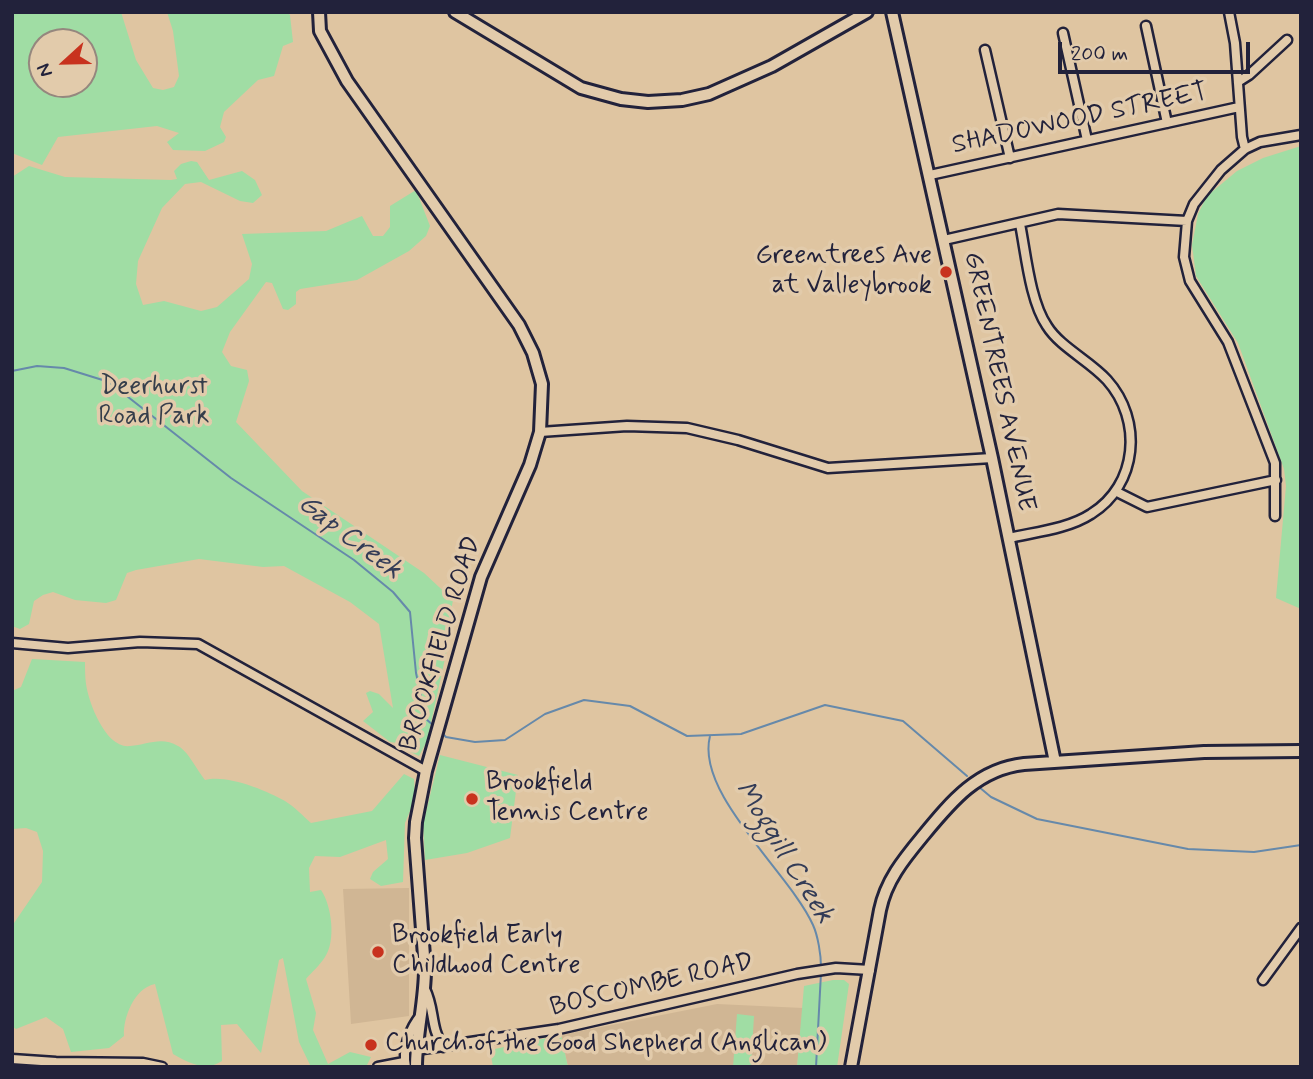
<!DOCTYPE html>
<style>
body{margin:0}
#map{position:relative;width:1313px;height:1079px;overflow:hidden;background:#dfc5a1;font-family:Mynerve,sans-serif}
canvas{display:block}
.frame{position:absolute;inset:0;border:14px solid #22223b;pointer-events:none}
.north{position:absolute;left:28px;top:28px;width:70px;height:70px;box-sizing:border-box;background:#e2cbab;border:2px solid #95877e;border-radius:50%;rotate:248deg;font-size:19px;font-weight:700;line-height:28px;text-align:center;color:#22223b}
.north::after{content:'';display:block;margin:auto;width:24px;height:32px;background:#c8321e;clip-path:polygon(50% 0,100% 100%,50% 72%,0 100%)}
.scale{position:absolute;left:1058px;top:42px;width:192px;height:32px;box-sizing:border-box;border:4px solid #22223b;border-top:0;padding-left:9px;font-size:21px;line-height:24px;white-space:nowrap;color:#22223b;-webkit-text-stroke:5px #e2cbab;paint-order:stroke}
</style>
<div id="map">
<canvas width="1313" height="1079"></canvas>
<div class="frame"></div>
<div class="north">N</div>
<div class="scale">200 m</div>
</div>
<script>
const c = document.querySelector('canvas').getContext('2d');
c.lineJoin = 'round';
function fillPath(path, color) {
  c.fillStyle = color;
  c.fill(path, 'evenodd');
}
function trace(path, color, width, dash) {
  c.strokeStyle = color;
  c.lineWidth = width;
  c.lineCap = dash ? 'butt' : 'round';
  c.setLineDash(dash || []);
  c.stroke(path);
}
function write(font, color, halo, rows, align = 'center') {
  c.font = font + ' Mynerve,sans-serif';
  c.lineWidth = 7;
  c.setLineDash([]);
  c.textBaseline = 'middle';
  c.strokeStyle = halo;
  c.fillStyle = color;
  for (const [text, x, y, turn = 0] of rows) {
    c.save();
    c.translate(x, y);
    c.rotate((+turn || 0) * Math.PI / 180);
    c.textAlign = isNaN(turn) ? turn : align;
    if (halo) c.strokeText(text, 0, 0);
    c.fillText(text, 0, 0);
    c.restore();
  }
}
fillPath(new Path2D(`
 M409,888V1016L351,1024L343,889Z
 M717,1004L803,1008L797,1067H568L561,1035Z`), '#d0b694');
fillPath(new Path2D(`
 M12,12H121L136,60L153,88L163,90L174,87L179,76L173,31L167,12H287L290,15L293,42L283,46L274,76L258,80L224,112L220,127L226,137L224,142L205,151L173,150L167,142L179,133L157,126L58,137L42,165L12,153ZM84,42V84H42V42Z
 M1301,146V609L1276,598L1286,486L1284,469L1238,343L1196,276L1192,245L1198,214L1207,196L1237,171L1263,158Z
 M191,161L197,162L209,180L242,171L255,180L262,195L253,203L240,201L201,182L185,184L162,208L138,261L136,284L143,305L164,301L201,311L217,307L249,279L252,264L242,234L326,231L362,216L373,236H383L390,227V206L416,190L430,226L426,236L409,251L357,280L300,289L296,292V304L288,310L283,309L272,283L266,282L230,332L222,352L231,366L247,370L249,381L236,422L302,491L424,573L453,600L448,628L451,631L427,741L419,756L398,746L397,743L390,742L363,721L373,712L366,693L370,691L379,694L393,708L379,624L350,602L284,566L263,567L199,559L136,570L127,573L116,600L106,603L75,600L53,592L43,595L34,601L29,624L20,629L12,626V177L29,166L65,177L171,180L177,179L174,171L181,164Z
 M32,659L85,662C85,669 85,677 86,684C89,704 106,749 130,746C147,745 161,736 178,746C188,751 197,770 205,780C226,774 266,790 285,801C295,807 303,816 311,823L372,811L404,774L414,779L415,799L405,823L403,882L381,886L370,879L373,872L388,859L386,840L340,857L315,856L309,868L310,892L321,890C332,906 336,941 325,957C320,965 312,972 306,979L316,1013L313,1030L328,1064L350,1052L371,1057L367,1065L311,1067L299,1042L283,958L279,960L261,1053L237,1024L221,1025L222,1061C205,1072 189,1063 173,1054L155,984C134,988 123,1018 124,1036L109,1048L71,1052L63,1029L46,1017L16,1029L12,1026V926L42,882L43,851L37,832L26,828L12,829V691L21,687Z
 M440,755L518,775L510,838L467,853L425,860L423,824Z
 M833,980H844L849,984L837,1067H797L804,986Z
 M737,1014L754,1016L751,1067H733Z
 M561,1035L568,1067H493L490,1050Z`), '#a0dda4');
trace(new Path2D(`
 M12,371L37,366L64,368L109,382L231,478L354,560L393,592L410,612L416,673L426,719L434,726
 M441,732L446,737L475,742L505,740L545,714L584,700L630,706L687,736L741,734L825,705L903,721L967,776
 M710,736C695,794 790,873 813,925C818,936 821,955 821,967
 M979,787L991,797L1037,819L1188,849L1254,852L1301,845
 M816,1067L821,973`), '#6689aa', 2);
const street = new Path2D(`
 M1229,12L1235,43L1242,137L1245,149
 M1146,26L1167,123
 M1063,33L1087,140
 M985,50L1010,158
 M1238,82L1249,75L1287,40
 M930,175L1239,107
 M944,240L1058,214L1187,221
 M540,432L627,426L687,428L738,440L828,468L992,458
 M1117,492L1147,507L1276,480
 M1275,516V463L1228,342L1190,281L1184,257L1187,221L1194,204L1221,170L1245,149L1260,142L1301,135
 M1009,538C1035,532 1068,529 1091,514C1138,485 1143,420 1107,380C1090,361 1060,347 1047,326C1030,301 1026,254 1020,224
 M12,643L68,648L140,642L198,644L426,771
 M1263,980L1301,928
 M425,989C435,1009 430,1027 443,1047
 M416,1050L559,1029L797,974L836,968L870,970
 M12,1059L56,1062L143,1063L162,1067
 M378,1067L404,1062
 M406,1067C402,1049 410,1028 421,1015`);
const secondary = new Path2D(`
 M319,12L320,31L347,81L519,325L533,353L542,384L540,432L530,465L481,577L426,771L416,822L415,838L425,969C425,1002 416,1034 416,1067
 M455,12L581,88L621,99L648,102L682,100L709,94L772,66L867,12
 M892,12L992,458L1055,762
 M851,1067L880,910C886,881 903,860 922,837C950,803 977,769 1024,764L1204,752L1301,751`);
trace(street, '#22223b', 13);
trace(secondary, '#22223b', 16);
trace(street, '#e2cbab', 8);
trace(secondary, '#e2cbab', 10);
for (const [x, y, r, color] of [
 [946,272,7,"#c8321e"],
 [472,799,7,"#c8321e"],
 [378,952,7,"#c8321e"],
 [371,1045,7,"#c8321e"]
]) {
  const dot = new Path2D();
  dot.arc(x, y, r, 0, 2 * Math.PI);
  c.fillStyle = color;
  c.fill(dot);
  trace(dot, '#e2cbab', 2.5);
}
write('26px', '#22223b', '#e2cbab', [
 ["SHADOWOOD STREET",1080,120,-12],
 ["GREENTREES AVENUE",998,382,78],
 ["BROOKFIELD ROAD",442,644,-73],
 ["BOSCOMBE ROAD",652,986,-13]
]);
write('26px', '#22223b', '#e2cbab', [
 ["Greentrees Ave",932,257,"right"],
 ["at Valleybrook",932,287,"right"],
 ["Brookfield",486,784],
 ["Tennis Centre",486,814],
 ["Brookfield Early",392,937],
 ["Childhood Centre",392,967],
 ["Church of the Good Shepherd (Anglican)",385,1045]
], 'left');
write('26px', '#353e4b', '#e2cbab', [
 ["Deerhurst",154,388],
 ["Road Park",154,418]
]);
write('italic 28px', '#333c57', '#e2cbab', [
 ["Gap Creek",349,538,37],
 ["Moggill Creek",783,853,58]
]);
</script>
